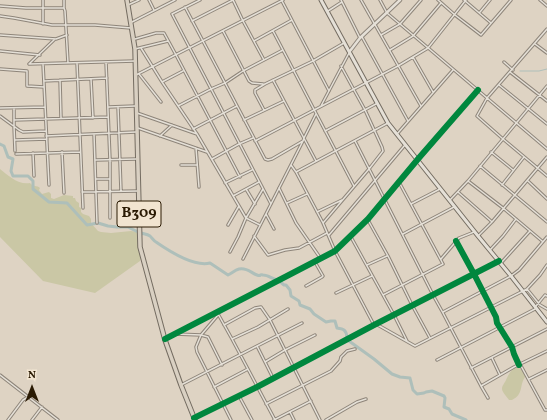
<!DOCTYPE html>
<style>
body{margin:0}
#map{position:relative;width:547px;height:420px;overflow:hidden;background:#ded3c3;font-family:Vollkorn,serif}
canvas{display:block}
.north{position:absolute;left:12px;top:368px;width:40px;height:40px;-webkit-text-stroke:3px #f1e4d0;paint-order:stroke;rotate:0deg;font-size:11px;font-weight:700;line-height:16px;text-align:center;color:#2a1a03}
.north::after{content:'';display:block;margin:auto;width:14px;height:18px;background:#2a1a03;clip-path:polygon(50% 0,100% 100%,50% 72%,0 100%)}
</style>
<div id="map">
<canvas width="547" height="420"></canvas>
<div class="north">N</div>
</div>
<script>
const c = document.querySelector('canvas').getContext('2d');
c.lineJoin = 'round';
function fillPath(path, color) {
  c.fillStyle = color;
  c.fill(path, 'evenodd');
}
function trace(path, color, width, dash) {
  c.strokeStyle = color;
  c.lineWidth = width;
  c.lineCap = dash ? 'butt' : 'round';
  c.setLineDash(dash || []);
  c.stroke(path);
}
function write(font, color, halo, rows, align = 'center') {
  c.font = font + ' Vollkorn,serif';
  c.lineWidth = 3;
  c.setLineDash([]);
  c.textBaseline = 'middle';
  c.strokeStyle = halo;
  c.fillStyle = color;
  for (const [text, x, y, turn = 0] of rows) {
    c.save();
    c.translate(x, y);
    c.rotate((+turn || 0) * Math.PI / 180);
    c.textAlign = isNaN(turn) ? turn : align;
    if (halo) c.strokeText(text, 0, 0);
    c.fillText(text, 0, 0);
    c.restore();
  }
}
fillPath(new Path2D(`
 M0,169C9,176 18,185 30,183C33,187 37,185 40,188L39,190L42,194L49,192L51,194V198L54,199L64,195L73,196V198H75L76,201L79,203V207L81,208V212L83,214L89,216L91,219V223L98,231L101,232L111,233L131,231L139,232L141,257L140,261L95,293L43,281L0,237Z
 M519,367L525,374V377C519,386 524,394 512,400H509C507,397 502,392 502,389C502,385 505,383 506,380C510,372 510,370 519,367Z`), '#cac7a5');
trace(new Path2D(`
 M520,71H539L547,69`), '#aebfba', 1);
trace(new Path2D(`
 M0,144L4,146L8,157L13,159L11,171L13,176H28L33,181V189L49,202L67,203L87,225L98,223L108,226L117,227H128L138,232
 M141,233C144,234 147,234 150,236C152,238 154,241 156,242C169,251 195,267 210,263L228,275C232,273 235,270 239,269C247,267 251,273 257,275C262,277 258,274 263,275C269,275 273,280 278,280L284,285H286L290,290L291,296L299,301L300,305L310,309L314,314L326,322L331,321H335L337,328C344,329 346,330 347,337
 M349,341L374,359L392,374L400,377L410,378L413,390L417,394L424,393L426,392L432,391L444,396L445,398L444,407L449,409L452,414L466,420`), '#aebfba', 3);
const minor = new Path2D(`
 M64,0V8L65,11L68,63
 M149,0L154,10
 M200,0L172,14L271,204
 M233,0L243,21L264,60
 M341,0L360,38
 M361,0L421,106
 M380,0L387,13L400,24L547,149
 M438,0L455,15L481,35L511,0
 M464,0L491,23
 M540,0L547,6
 M282,1L329,91
 M128,5L139,0
 M0,6L26,8H64
 M185,7L265,159L268,160L272,159L303,141
 M328,11L342,2
 M480,12L490,0
 M0,16L14,18L52,25H95L131,28
 M192,21L233,0
 M132,22L175,0
 M43,24V0
 M547,29L487,98L477,116L503,139L547,176
 M223,31L249,81L252,83L263,84
 M273,31L354,186
 M0,35L56,39L67,35
 M381,35L400,24L421,0
 M362,37L408,121
 M135,39L156,33H164L176,55L240,177
 M254,41L292,20
 M535,44L547,53
 M141,48L162,82L197,134L246,218L260,225
 M135,49L168,41
 M390,50L413,36L441,3
 M0,51L40,55
 M413,57L433,92
 M106,62L110,160V218
 M504,62L513,70
 M77,63L83,208
 M29,64L135,61
 M29,64L55,39
 M43,64L49,185
 M0,69L27,71V86L44,87
 M510,72L547,101
 M139,74L161,102
 M136,75L283,0
 M91,79L93,118
 M60,80L61,118
 M273,80L316,161
 M44,81L107,78
 M162,82L183,71
 M499,85L547,124
 M178,106L211,89L225,83L243,71L283,50
 M321,106L349,53
 M109,107L135,106
 M118,107L121,191
 M0,108L45,107
 M14,108V126L15,151
 M264,110L255,93V90L265,84L313,61L344,43
 M137,113L197,134
 M0,116L19,130L23,132L46,131
 M14,120L108,117
 M244,120L284,101
 M138,128L207,152
 M193,129L237,106
 M325,131L376,104
 M94,134L97,223
 M397,134L453,70
 M46,136L136,132
 M160,136L172,125
 M15,140L47,139
 M255,141L398,66L428,48L466,0
 M355,141L433,295L443,313L481,386L488,398
 M196,148L199,187
 M62,152L64,193
 M491,152L507,165L513,170
 M33,153L34,176
 M16,154L80,152
 M212,159L239,144L253,138
 M96,160L136,159
 M181,165H197
 M291,165L296,172L323,223L335,251L374,325
 M480,166L547,222
 M296,172L388,123
 M96,179H110
 M468,181L503,208L542,241
 M528,181L547,199
 M225,183L252,170
 M502,185L524,157
 M279,188L296,223L321,259
 M246,189L255,204
 M82,192L138,191
 M458,192L491,221
 M233,196L259,182
 M450,200L468,181L547,86
 M287,203L307,194
 M411,204L440,189
 M317,212L342,200
 M266,214L274,229
 M368,220L388,256L412,305L430,338
 M323,223L369,169L383,151L382,147L365,110L354,90L341,66
 M228,225L239,206
 M403,234L454,207
 M329,235L405,145
 M254,236L268,255L285,250L299,248L327,233
 M478,236L492,222L547,157
 M351,237L394,315L407,341
 M456,241L474,274L496,317L497,323L512,347L514,354L519,365
 M490,250L503,236L516,219
 M230,252L238,237L246,218L263,189
 M243,259L303,141L304,138L316,114
 M441,259L459,238L474,232
 M501,263L530,231
 M367,265L387,256
 M306,286L322,277L323,276L315,262
 M527,289L540,305L547,309
 M336,293L372,276
 M383,295L443,264L399,182
 M536,306L545,295L547,296
 M217,312L232,339L275,420
 M443,312L511,276L519,270L547,237
 M376,324L415,346L527,289L540,275L547,265
 M224,325L255,308L261,307L270,320L320,420
 M175,334L201,335L218,315
 M166,339L285,277L335,251L368,219L418,159L478,90
 M232,339L258,327L288,309
 M257,346L273,378
 M492,358L500,375
 M437,360L535,309
 M265,362L285,350L315,335
 M520,364L545,410H547
 M222,365L208,337L201,335L196,347L197,352L231,420
 M471,368L547,329
 M0,375L58,420
 M529,379L547,370
 M181,385L302,323
 M481,386L514,367L547,351
 M214,387L248,369
 M239,396L252,420
 M266,404L331,371L340,361L341,357L347,351L355,349
 M290,412L294,420
 M196,417L257,387L374,325L498,262
 M8,420L23,400L28,397
 M32,420L42,407
 M274,420L311,401
 M326,420L357,402L366,399`);
const tertiary = new Path2D(`
 M350,51L360,38L400,0`);
const secondary = new Path2D(`
 M321,0L388,123L478,236L511,276L547,322`);
const primary = new Path2D(`
 M127,0L135,49L140,247L165,340L181,385L195,420`);
trace(minor, '#8e857a', 3.5);
trace(tertiary, '#8e857a', 4.5);
trace(secondary, '#746c61', 5);
trace(primary, '#746c61', 5.5);
trace(minor, '#e5e0d7', 1.5);
trace(tertiary, '#e5e0d7', 2.5);
trace(secondary, '#e5e0d7', 3);
trace(primary, '#d9d0c2', 3.5);
trace(new Path2D(`
 M456,241L474,274L496,317L497,323L512,347L514,354L519,365
 M165,339L285,277L335,251L368,219L418,159L478,90
 M194,418L257,387L374,325L499,261`), '#00873e', 6);
for (const [x, y, w] of [
 [139,214,44]
]) {
  const box = new Path2D();
  box.roundRect(x - w / 2, y - 13, w, 26, 3);
  c.fillStyle = '#f1e4d0';
  c.fill(box);
  trace(box, '#2a1a03', 1);
}
write('bold 15px', '#2a1a03', null, [
 ["B309",139,214]
]);
</script>
